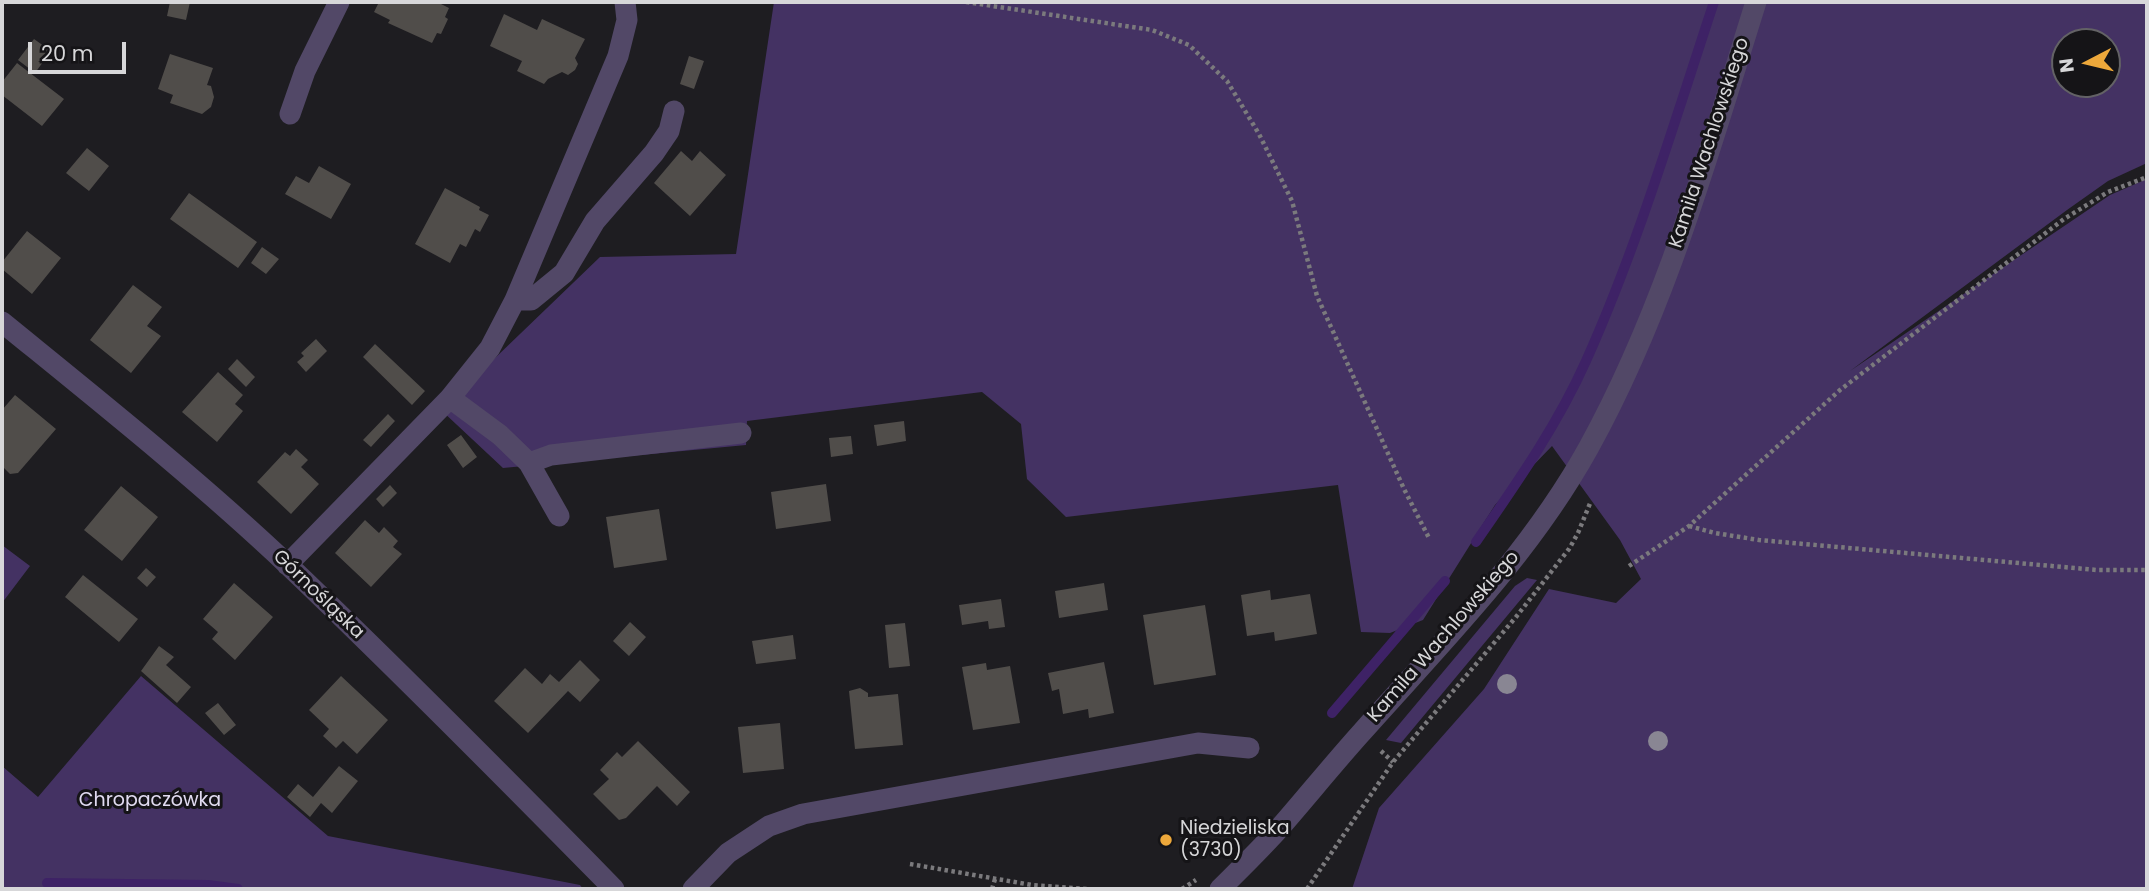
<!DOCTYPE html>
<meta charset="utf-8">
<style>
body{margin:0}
#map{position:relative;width:2149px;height:891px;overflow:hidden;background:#1e1d21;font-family:Poppins,sans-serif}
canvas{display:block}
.frame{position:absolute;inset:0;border:4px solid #d7d7d9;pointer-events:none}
.north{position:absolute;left:2051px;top:28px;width:70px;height:70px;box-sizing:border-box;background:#151417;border:2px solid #636265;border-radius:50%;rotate:263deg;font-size:19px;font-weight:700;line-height:28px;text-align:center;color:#d7d7d9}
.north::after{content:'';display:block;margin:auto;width:24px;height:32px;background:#eda83b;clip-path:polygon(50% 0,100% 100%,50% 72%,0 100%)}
.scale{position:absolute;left:28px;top:42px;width:98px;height:32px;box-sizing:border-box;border:4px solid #d7d7d9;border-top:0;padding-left:9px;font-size:21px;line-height:24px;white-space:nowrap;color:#d7d7d9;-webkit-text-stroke:5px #151417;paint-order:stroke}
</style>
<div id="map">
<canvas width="2149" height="891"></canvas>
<div class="frame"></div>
<div class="north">N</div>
<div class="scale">20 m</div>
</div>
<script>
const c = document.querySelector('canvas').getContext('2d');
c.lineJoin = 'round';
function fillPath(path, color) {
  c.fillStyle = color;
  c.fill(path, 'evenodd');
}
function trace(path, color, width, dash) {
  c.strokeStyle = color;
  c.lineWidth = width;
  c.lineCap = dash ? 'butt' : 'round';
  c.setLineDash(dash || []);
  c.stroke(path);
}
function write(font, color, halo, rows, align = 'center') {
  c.font = font + ' Poppins,sans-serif';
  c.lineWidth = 6;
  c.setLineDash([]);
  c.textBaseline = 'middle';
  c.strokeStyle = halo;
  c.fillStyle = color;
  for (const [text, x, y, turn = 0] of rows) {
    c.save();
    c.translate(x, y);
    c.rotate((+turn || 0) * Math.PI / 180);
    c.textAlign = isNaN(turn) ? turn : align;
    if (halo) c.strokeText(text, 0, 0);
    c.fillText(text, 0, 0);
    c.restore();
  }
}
fillPath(new Path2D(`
 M774,2H2147V163L2108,181L2067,210L1850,371L2110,195L2147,179V889H1352L1379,808L1484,689L1549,589L1616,603L1641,579L1620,540L1552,446L1495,505L1423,620L1390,633L1361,632L1338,485L1066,517L1027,479L1021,424L982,392L747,421L746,445L503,468L441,410L600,257L736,254ZM2065,42H2107V84H2065Z
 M2,545L30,566L2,603Z
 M1527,578L1537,580L1401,743L1386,740L1515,586Z
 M141,676L328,836L580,885L583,889H2V766L38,797Z`), '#443263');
trace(new Path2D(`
 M1476,542C1516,484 1557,426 1586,361C1638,245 1674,123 1714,2
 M1332,713L1445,581
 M47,883L208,885L238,889`), '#3e2266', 10);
fillPath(new Path2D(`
 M170,2H190L186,20L167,16Z
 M379,2H437L449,8L445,17L448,19L441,34L437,33L432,43L388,23L390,20L374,12Z
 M504,14L537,30L542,19L585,39L575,58L578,64L575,70L568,75L562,72L548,79L544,84L517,71L522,61L490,46Z
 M34,39L51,51L35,73L18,60Z
 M170,54L213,68L207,85L211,86L214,97L211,107L202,114L170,103L173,95L158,89Z
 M689,56L704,61L694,89L680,84Z
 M17,63L64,99L42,126L2,95V82Z
 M87,148L109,166L89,191L66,173Z
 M681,151L692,161L700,151L726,175L690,216L654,183Z
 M319,166L351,184L331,219L285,194L296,176L309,183Z
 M445,188L480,207L479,210L489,215L480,232L475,229L466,247L460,244L450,263L415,244Z
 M189,193L257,242L238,268L170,219Z
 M27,231L61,258L32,294L2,269V262Z
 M262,247L279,259L266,274L251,263Z
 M133,285L162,307L147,326L161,336L131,373L90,340Z
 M316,339L327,351L306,372L297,362L304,356L301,353Z
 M375,344L425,391L412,405L363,357Z
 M237,359L255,377L246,387L228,369Z
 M218,372L243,395L235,404L243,411L217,442L182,412Z
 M15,395L56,429L18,473L10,474L2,466V410Z
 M388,414L395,421L371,447L363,440Z
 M904,421L906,441L877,446L874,425Z
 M461,435L477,457L463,468L447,445Z
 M851,436L853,454L831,457L829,438Z
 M296,449L308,460L301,467L319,484L291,514L257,482L285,452L290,456Z
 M826,484L831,521L776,529L771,492Z
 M390,485L397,493L383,507L376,499Z
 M121,486L158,517L122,561L84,530Z
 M659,509L667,560L614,568L606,517Z
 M365,520L379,533L384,527L398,541L393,547L402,554L371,587L335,553Z
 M146,568L156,577L147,587L137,578Z
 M83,575L138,619L119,642L65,597Z
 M234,583L273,617L235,660L212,639L218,632L203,619Z
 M1104,583L1108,610L1059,618L1055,591Z
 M1270,590L1271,600L1310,594L1317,634L1275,641L1274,632L1247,636L1241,595Z
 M1001,599L1005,627L989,629L988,621L962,625L959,605Z
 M1205,605L1216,675L1154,685L1143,615Z
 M630,622L646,637L629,656L613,641Z
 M905,623L910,666L889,668L885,625Z
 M793,635L796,659L756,664L752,641Z
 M159,646L174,657L166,665L191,687L177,703L141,671Z
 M580,660L600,680L580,702L568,691L528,733L494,701L525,668L542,684L550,674L559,682Z
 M1104,662L1114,713L1089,718L1088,709L1063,714L1059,689L1052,691L1048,673Z
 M986,663L987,670L1010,666L1020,723L973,730L962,667Z
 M341,676L388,720L357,754L343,741L336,748L323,736L329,729L309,710Z
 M860,688L868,693V697L898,694L903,745L855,749L849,691Z
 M218,703L236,725L224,735L205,713Z
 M780,723L784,769L743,773L738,727Z
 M638,741L690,792L677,806L657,786L626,818L619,820L593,794L609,779L600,770L617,752L622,757Z
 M339,766L358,781L332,813L321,803L310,817L287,797L298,784L313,797Z`), '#504d4a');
trace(new Path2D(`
 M966,2L1152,30L1189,45L1227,81L1259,134L1292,201L1317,296L1404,489L1429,538
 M1689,526L1715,533L1759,540L2097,570H2147
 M1629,566L1689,526L1840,390L2064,219L2108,192L2147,177
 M1381,751L1393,762
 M910,864L1032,885L1088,889
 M992,889L995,879
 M1182,889L1196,880
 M1307,889L1393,762L1516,617L1569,549L1578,533L1591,501`), '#7b7a7d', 4.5, [3.5, 3.5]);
trace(new Path2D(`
 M290,114L305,71L339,2
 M515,300H531L564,273L595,221L654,153L669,131L674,111
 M2,322C99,401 197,479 288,565C399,671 507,780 614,889
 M450,398L500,435L529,463L559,516
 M529,463L551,455L741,433
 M287,565L450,398L490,348L515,300L618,56L627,20L625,2
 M693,889L728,853L769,826L803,814L1198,743L1249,748
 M1220,889C1241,868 1263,847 1283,824C1309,794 1335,762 1362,732C1443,641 1530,554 1589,447C1666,307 1708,154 1756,2`), '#524867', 21);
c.fillStyle = '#898693';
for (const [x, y] of [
 [1507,684],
 [1658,741]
]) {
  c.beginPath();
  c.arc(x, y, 10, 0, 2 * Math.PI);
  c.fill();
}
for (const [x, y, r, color] of [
 [1166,840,7,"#eda83b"]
]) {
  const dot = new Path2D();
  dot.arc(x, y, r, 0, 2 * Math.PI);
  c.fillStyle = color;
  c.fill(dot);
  trace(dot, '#151417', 2.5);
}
write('19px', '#d7d7d9', '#151417', [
 ["Kamila Wachlowskiego",1710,143,-72],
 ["Górnośląska",318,595,44],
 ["Kamila Wachlowskiego",1444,637,-49]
]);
write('19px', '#e1dbf0', '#151417', [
 ["Chropaczówka",150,801]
]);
write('19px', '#d7d7d9', '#151417', [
 ["Niedzieliska",1180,829],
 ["(3730)",1180,851]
], 'left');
</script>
